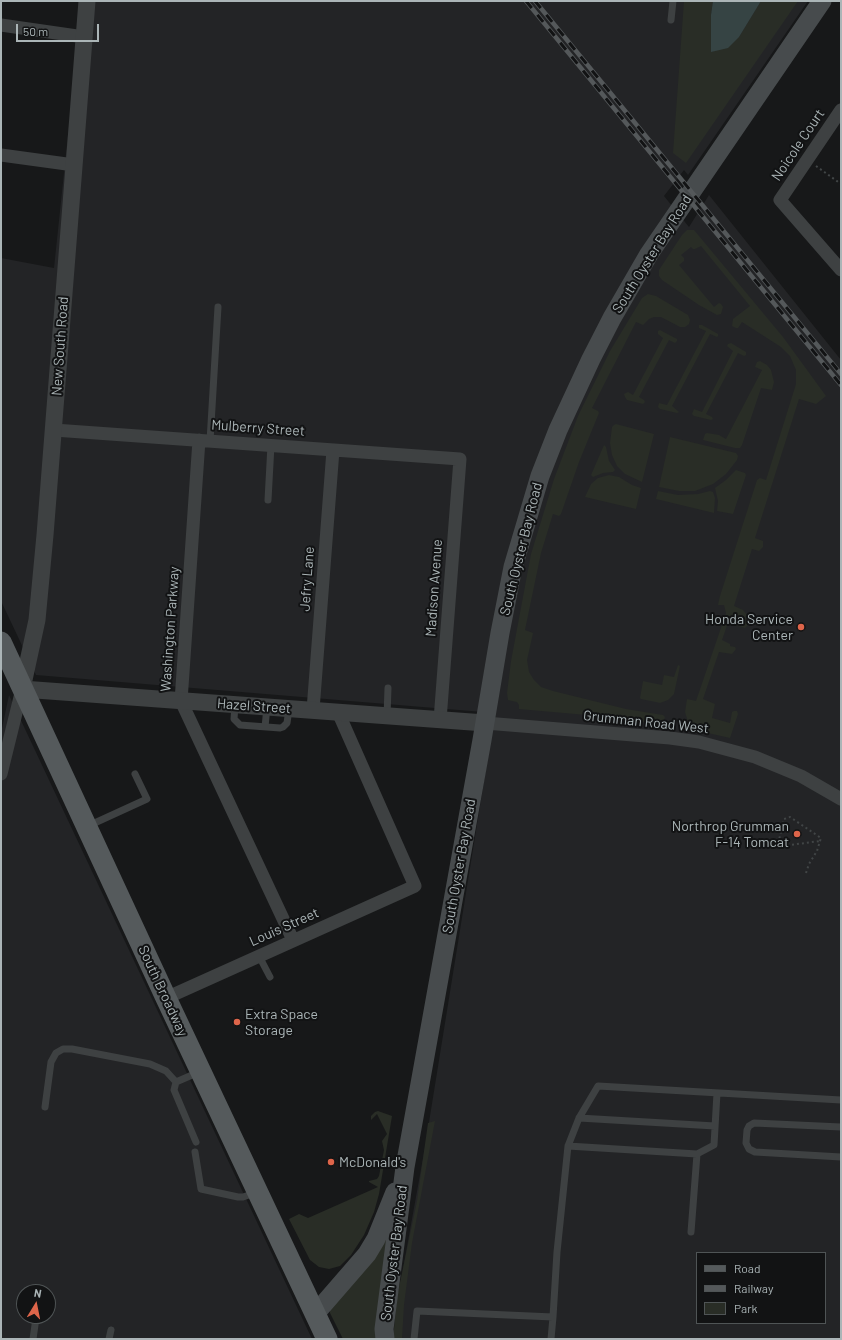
<!DOCTYPE html>
<html>
<head>
<meta charset="utf-8">
<style>
	body { margin:0 }
	#map { position:relative; width:842px; height:1340px; overflow:hidden; background:#171819; font-family:Barlow,sans-serif }
	canvas { display:block }
	.frame { position:absolute; inset:0; border:2px solid #abb5b7; pointer-events:none }
	.legend { position:absolute; left:696px; top:1252px; width:130px; height:72px; box-sizing:border-box; background:#121314; border:1px solid #4f5455; margin:0; padding:5px 7px; list-style:none; font-size:12px; color:#abb5b7 }
	.legend li { display:flex; align-items:center; gap:8px; height:20px }
	.legend b { width:20px; border:1px solid #4f5455 }
	.north { position:absolute; left:16px; top:1284px; width:40px; height:40px; box-sizing:border-box; background:#121314; border:1px solid #4f5455; border-radius:50%; rotate:10deg; font-size:11px; font-weight:700; line-height:16px; text-align:center; color:#abb5b7 }
	.north::after { content:''; display:block; margin:auto; width:14px; height:18px; background:#de654a; clip-path:polygon(50% 0,100% 100%,50% 72%,0 100%) }
	.scale { position:absolute; left:16px; top:24px; width:83px; height:18px; box-sizing:border-box; border:2px solid #abb5b7; border-top:0; padding-left:5px; font-size:12px; line-height:14px; white-space:nowrap; color:#abb5b7; -webkit-text-stroke:3px #121314; paint-order:stroke }
</style>
</head>
<body>
<div id="map">
<canvas width="842" height="1340"></canvas>
<div class="frame"></div>
<ul class="legend">
<li><b style="height:5px;background:#555a5c"></b>Road</li>
<li><b style="height:5px;background:#54585a"></b>Railway</li>
<li><b style="height:11px;background:#292d26"></b>Park</li>
</ul>
<div class="north">N</div>
<div class="scale">50 m</div>
</div>
<script>
const g = document.querySelector('canvas').getContext('2d');
g.lineJoin = 'round';
function fillPath(path, color) {
  g.fillStyle = color;
  g.fill(path, 'evenodd');
}
function toPath(rows) {
  const path = new Path2D();
  for (const r of rows) {
    path.moveTo(r[0], r[1]);
    for (let i = 2; i < r.length; i += 2) path.lineTo(r[i], r[i + 1]);
  }
  return path;
}
function trace(path, color, width, dash) {
  g.strokeStyle = color;
  g.lineWidth = width;
  g.lineCap = dash ? 'butt' : 'round';
  g.setLineDash(dash || []);
  g.stroke(path);
}
function write(font, color, halo, rows, align = 'center') {
  g.font = font + ' Barlow,sans-serif';
  g.lineWidth = 4;
  g.setLineDash([]);
  g.textBaseline = 'middle';
  g.strokeStyle = halo;
  g.fillStyle = color;
  for (const [text, x, y, turn = 0] of rows) {
    g.save();
    g.translate(x, y);
    g.rotate((+turn || 0) * Math.PI / 180);
    g.textAlign = isNaN(turn) ? turn : align;
    if (halo) g.strokeText(text, 0, 0);
    g.fillText(text, 0, 0);
    g.restore();
  }
}
const built = toPath([
	[82,1,808,1,688,175,684,170,664,196,689,227,709,195,841,360,841,1339,399,1339,397,1302,425,1147,495,713,36,675,1,601,1,258,54,268],
	[697,1253,825,1253,825,1323,697,1323],
	[9,695,312,1339,1,1339,1,733],
	[24,1292,48,1292,48,1316,24,1316]
]);
const green = toPath([
	[684,1,713,1,711,15,712,52,739,37,761,1,798,1,686,163,673,153],
	[687,230,694,230,783,337,826,396,816,404,799,399,755,538,763,541,763,547,759,551,752,549,734,606,743,610,747,615,749,621,747,626,745,628,728,623,722,640,730,644,730,646,735,647,736,649,732,654,719,652,703,699,715,704,712,718,730,723,732,712,734,711,737,711,738,714,730,738,699,731,693,728,696,727,694,725,689,724,688,722,685,712,687,699,696,701,726,613,724,605,718,605,720,596,757,480,760,478,766,480,796,384,796,370,790,356,781,347,742,322,738,328,736,328,732,326,733,319,750,306,701,246,695,249,693,249,691,247,681,255,684,258,684,261,679,265,714,307,719,303,721,304,723,307,721,314,717,315,699,305,662,280,659,276,659,270,682,235],
	[648,294,656,296,688,315,690,320,689,324,685,327,680,327,661,317,654,317,649,319,643,325,636,322,592,408,598,411,599,413,579,462,561,514,559,516,553,514,541,553,525,630,533,633,527,660,529,672,534,680,541,687,553,691,626,709,663,715,665,717,664,720,662,721,657,720,656,723,649,723,620,718,519,709,519,705,517,702,508,700,507,693,511,661,531,554,554,479,578,416,610,351,642,298],
	[699,325,702,325,718,334,718,336,717,337,710,334,672,406,679,412,677,413,660,409,658,407,659,403,667,405,706,331,699,328],
	[660,330,677,339,677,341,675,343,669,340,639,397,644,400,645,402,643,404,627,400,625,397,624,394,628,392,633,395,663,338,658,334,658,331],
	[731,343,746,352,746,355,744,356,738,353,706,414,712,417,713,419,711,420,694,416,692,414,694,409,702,412,733,351,727,346,728,344],
	[760,361,767,365,771,370,774,382,772,390,761,388,742,445,740,448,735,448,703,440,705,434,707,433,719,435,726,439,762,370,755,367,757,362],
	[616,424,654,434,642,482,625,474,617,466,612,455,610,443,612,427,614,425],
	[670,437,736,453,738,456,737,460,726,474,713,484,695,491,679,491,659,487],
	[604,445,606,447,609,461,615,470,613,472,603,473,593,477,591,475],
	[736,470,745,473,746,475,733,514,717,511,718,501,715,488,726,480],
	[609,475,619,477,632,485,641,488,636,509,585,497,591,484,598,478],
	[658,491,678,495,698,494,710,491,713,492,715,498,714,513,656,499],
	[678,665,680,666,674,694,668,700,660,703,641,699,640,698,643,681,662,685,664,675,674,677],
	[378,1111,392,1116,379,1194,374,1212,364,1235,351,1255,340,1266,329,1269,319,1267,310,1260,289,1219,299,1214,308,1218,378,1187,369,1182,369,1181,377,1179,379,1176,384,1150,382,1141,387,1134,377,1114,371,1120,371,1116,375,1112],
	[435,1121,412,1243,404,1305,402,1339,393,1339,397,1297,417,1201,428,1123],
	[388,1228,379,1339,343,1339,330,1313,330,1309]
]);
const water = toPath([
	[713,1,761,1,739,37,728,48,711,52,711,15]
]);
const path = toPath([
	[816,166,841,184],
	[806,873,809,864,817,851,820,841,821,838,790,817,784,819,779,840,783,846,820,841]
]);
const service = toPath([
	[671,20,673,1],
	[210,441,218,307],
	[268,500,271,445],
	[235,705,234,719,240,725,280,728,283,727,287,723,289,709],
	[387,716,388,688],
	[265,727,267,707],
	[88,826,147,799,135,774],
	[259,956,270,977],
	[45,1107,51,1062,56,1053,63,1049,72,1049,150,1064,166,1071,176,1082],
	[579,1118,715,1126],
	[841,1127,754,1123,749,1126,747,1130,746,1143,749,1149,755,1152,841,1157],
	[196,1142,174,1090,176,1082,199,1072],
	[568,1146,697,1154],
	[195,1152,201,1189,238,1197,243,1197,255,1193],
	[691,1232,697,1154,714,1145,717,1093],
	[553,1317,557,1252,568,1146,579,1118,598,1086,841,1100],
	[33,1339,36,1318],
	[109,1339,111,1330],
	[414,1339,417,1311,553,1317,551,1339]
]);
const minor = toPath([
	[1,25,84,37],
	[841,110,780,200,841,270],
	[1,155,74,165],
	[54,430,460,459,440,720],
	[199,440,181,701,293,940],
	[313,710,333,450],
	[485,723,670,738,699,742,755,757,801,776,841,799],
	[1,774,22,689],
	[166,998,415,886,338,712]
]);
const tertiary = toPath([
	[87,1,45,535,37,620,22,689,485,723]
]);
const secondary = toPath([
	[315,1314,367,1254,376,1239,395,1192],
	[385,1339,384,1329,405,1167,482,740,500,633,513,567,540,476,558,430,591,359,612,318,649,254,822,1]
]);
const primary = toPath([
	[1,642,166,998,327,1339]
]);
const rail = toPath([
	[526,1,841,385],
	[535,1,841,374]
]);
const markers = [
	[801,627,4,"#de654a"],
	[797,834,4,"#de654a"],
	[237,1022,4,"#de654a"],
	[331,1162,4,"#de654a"]
];
const streetNames = [
	["Noicole Court",798,145,-56],
	["South Oyster Bay Road",652,254,-58],
	["New South Road",60,346,-86],
	["Mulberry Street",258,428,4],
	["South Oyster Bay Road",521,549,-76],
	["Jefry Lane",307,579,-86],
	["Madison Avenue",434,588,-86],
	["Washington Parkway",170,629,-86],
	["Hazel Street",254,706,4],
	["Grumman Road West",646,722,6],
	["South Oyster Bay Road",459,866,-80],
	["Louis Street",284,927,-24],
	["South Broadway",163,991,65],
	["South Oyster Bay Road",394,1253,-83]
];
const poiNames = [
	["Honda Service",793,619],
	["Center",793,635],
	["Northrop Grumman",789,826],
	["F-14 Tomcat",789,842],
	["Extra Space",245,1014,"left"],
	["Storage",245,1030,"left"],
	["McDonald's",339,1162,"left"]
];
fillPath(built, '#232426');
fillPath(green, '#292d26');
fillPath(water, '#364444');
trace(path, '#414546', 2, [2, 3]);
trace(service, '#3e4142', 7);
trace(minor, '#3e4142', 13);
trace(tertiary, '#3e4142', 17);
trace(secondary, '#474b4d', 19);
trace(primary, '#555a5c', 21);
trace(rail, '#54585a', 4.5);
trace(rail, '#121314', 3, [9]);
for (const [x, y, r, color] of markers) {
  const dot = new Path2D();
  dot.arc(x, y, r, 0, 2 * Math.PI);
  g.fillStyle = color;
  g.fill(dot);
  trace(dot, '#121314', 1.5);
}
write('14px', '#abb5b7', '#121314', streetNames);
write('14px', '#abb5b7', '#121314', poiNames, 'right');
</script>
</body>
</html>
